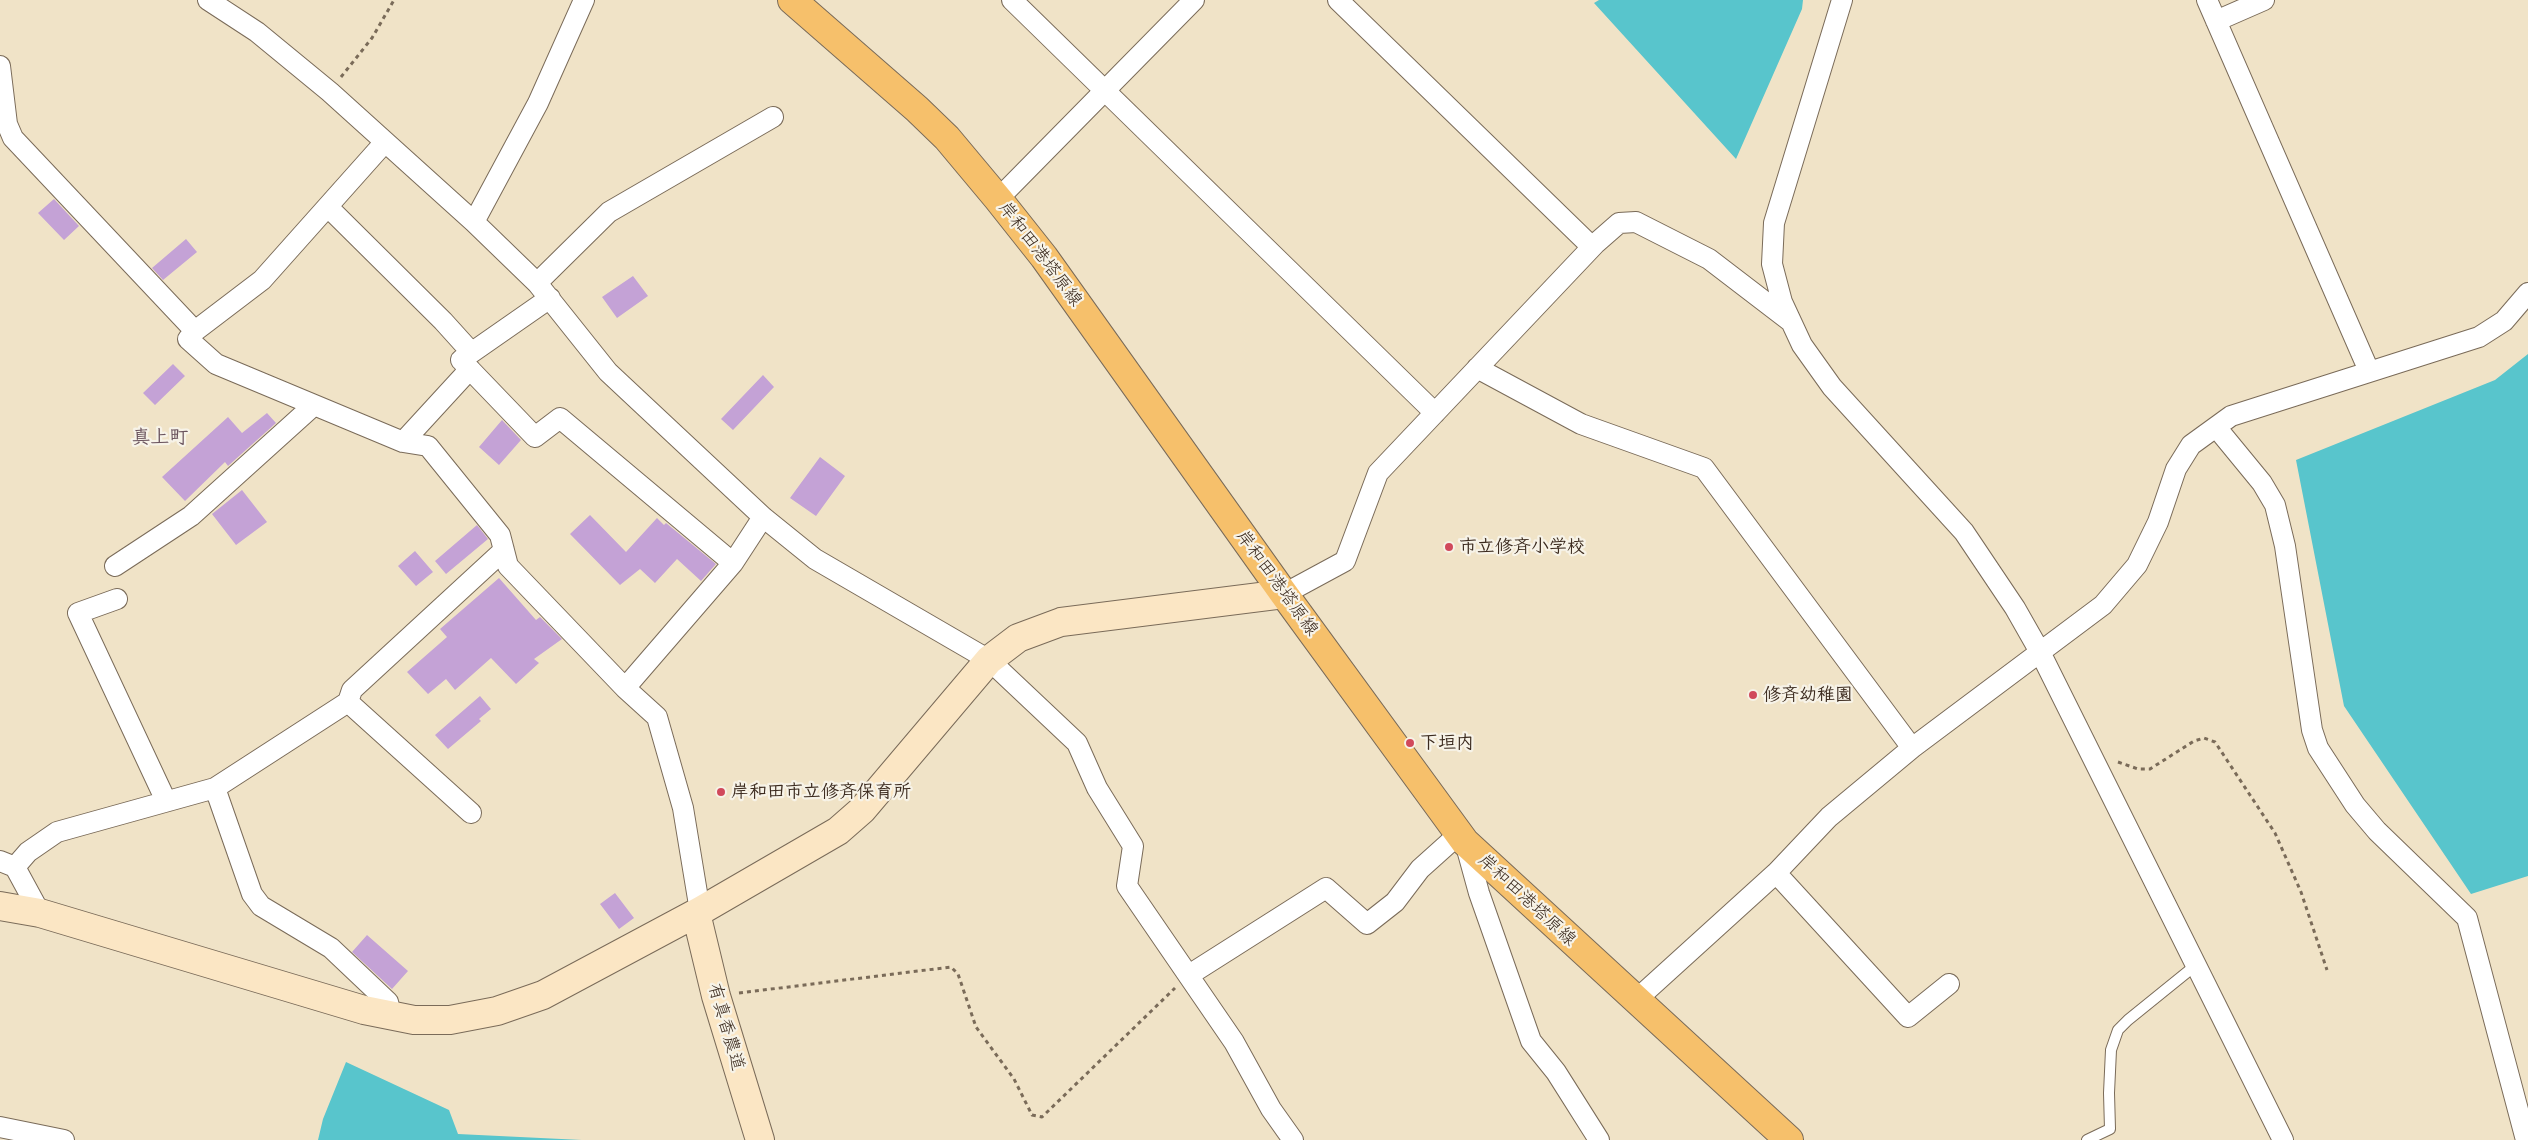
<!DOCTYPE html>
<html>
<head>
<meta charset="utf-8">
<style>
	body { margin:0 }
	canvas { display:block; background:#f0e3c7 }
</style>
</head>
<body>
<canvas width="2528" height="1140"></canvas>
<script>
const g = document.querySelector('canvas').getContext('2d');
g.lineJoin = 'round';
function fillPath(path, color) {
  g.fillStyle = color;
  g.fill(path, 'evenodd');
}
function toPath(rows) {
  const path = new Path2D();
  for (const r of rows) {
    path.moveTo(r[0], r[1]);
    for (let i = 2; i < r.length; i += 2) path.lineTo(r[i], r[i + 1]);
  }
  return path;
}
function trace(path, color, width, dash) {
  g.strokeStyle = color;
  g.lineWidth = width;
  g.lineCap = dash ? 'butt' : 'round';
  g.setLineDash(dash || []);
  g.stroke(path);
}
function write(font, color, halo, rows, align = 'center') {
  g.font = font + ' "Playpen Sans","Klee One",sans-serif';
  g.lineWidth = 4.5;
  g.setLineDash([]);
  g.textBaseline = 'middle';
  g.strokeStyle = halo;
  g.fillStyle = color;
  for (const [text, x, y, turn = 0] of rows) {
    g.save();
    g.translate(x, y);
    g.rotate((+turn || 0) * Math.PI / 180);
    g.textAlign = isNaN(turn) ? turn : align;
    if (halo) g.strokeText(text, 0, 0);
    g.fillText(text, 0, 0);
    g.restore();
  }
}
const water = toPath([
	[1599,0,1803,0,1802,9,1736,159,1594,3],
	[2528,354,2528,876,2471,894,2344,706,2296,460,2495,380],
	[346,1062,449,1110,458,1134,582,1140,318,1140,323,1119]
]);
const building = toPath([
	[54,199,79,226,64,240,38,213],
	[186,239,197,252,163,280,152,268],
	[633,276,648,296,617,318,602,297],
	[173,364,185,376,155,405,143,393],
	[763,375,774,387,733,430,721,419],
	[267,413,276,423,228,466,225,462,185,501,162,477,228,417,242,433],
	[502,420,521,440,499,465,479,447],
	[820,457,845,476,816,516,790,498],
	[242,490,267,522,236,545,212,514],
	[590,515,626,552,657,518,664,525,666,523,716,564,701,581,677,559,655,583,640,569,620,585,570,534],
	[477,525,488,539,446,574,435,561],
	[415,551,433,572,416,586,398,566],
	[499,578,536,620,540,617,562,639,534,659,539,663,516,684,491,658,455,690,446,679,428,694,407,672,447,637,440,629],
	[480,696,491,709,479,719,481,721,448,749,435,735],
	[615,893,634,918,619,929,600,904],
	[367,935,408,971,392,989,352,952]
]);
const path = toPath([
	[341,77,372,38,394,0],
	[2118,762,2138,769,2150,769,2194,741,2204,738,2215,742,2275,833,2301,892,2327,970],
	[739,993,951,967,958,974,976,1027,1014,1079,1032,1115,1042,1117,1175,988]
]);
const lane = toPath([
	[2087,1140,2110,1129,2109,1093,2111,1050,2118,1030,2128,1020,2196,965]
]);
const street = toPath([
	[208,0,257,32,330,92,474,222,537,283,608,372,763,517,815,559,989,660,1077,743,1097,788,1133,846,1127,886,1234,1042,1271,1109,1293,1140],
	[1012,0,1435,413],
	[1338,0,1592,247],
	[1842,0,1774,223,1772,264,1782,302,1802,345,1832,387,1964,532,2015,608,2040,652,2283,1140],
	[2207,0,2369,371],
	[2216,21,2264,0],
	[0,66,7,124,13,138,195,331],
	[385,142,262,280,195,331,188,339,216,364,403,442,428,446,500,535,508,566,625,688,657,717,683,808,700,911],
	[998,199,1194,0],
	[328,207,443,321,471,352],
	[474,222,538,103,584,0],
	[537,283,609,212,773,117],
	[550,298,461,360,535,437,560,418,733,563],
	[1477,368,1581,424,1704,468,1912,748],
	[2216,427,2262,483,2275,505,2285,546,2312,730,2318,748,2355,805,2377,831,2467,918,2526,1140],
	[403,442,470,369],
	[115,566,191,516,314,405],
	[1284,594,1345,561,1378,473,1595,244,1619,223,1636,222,1709,259,1790,321],
	[117,599,78,613,166,801],
	[625,688,733,563,763,517],
	[348,702,352,690,504,550],
	[215,788,252,894,261,906,331,948,388,1002,391,1015],
	[1465,842,1479,893,1531,1041,1556,1072,1599,1140],
	[0,861,15,867,40,913],
	[15,867,28,852,57,832,215,788,348,702,471,813],
	[1776,873,1908,1017,1949,984],
	[1189,975,1326,888,1367,924,1395,902,1420,869,1459,834],
	[1636,1000,1776,873,1829,817,1912,748,2103,605,2137,565,2158,522,2176,469,2191,445,2231,416,2479,337,2504,321,2528,293],
	[0,1127,64,1140]
]);
const secondary = toPath([
	[0,906,40,913,364,1010,414,1020,450,1020,497,1011,543,995,700,911,838,831,862,810,989,660,1018,638,1061,622,1284,594],
	[696,913,716,996,760,1140]
]);
const primary = toPath([
	[792,0,917,109,947,138,998,199,1044,257,1284,594,1465,842,1789,1140]
]);
const markers = [
	[1449,547,5,"#d1495b"],
	[1753,695,5,"#d1495b"],
	[1410,743,5,"#d1495b"],
	[721,792,5,"#d1495b"]
];
const streetNames = [
	["岸和田港塔原線",1040,254,53],
	["岸和田港塔原線",1277,583,54],
	["岸和田港塔原線",1527,900,43],
	["有真香農道",726,1027,74]
];
const poiNames = [
	["市立修斉小学校",1459,547],
	["修斉幼稚園",1763,695],
	["下垣内",1420,743],
	["岸和田市立修斉保育所",731,792]
];
const neighbourhoodNames = [
	["真上町",160,438]
];
fillPath(water, '#58c5cc');
fillPath(building, '#c4a2d6');
trace(lane, '#7a6b59', 12);
trace(street, '#7a6b59', 22);
trace(secondary, '#7a6b59', 30);
trace(primary, '#7a6b59', 30);
trace(path, '#7a6b59', 3, [4, 4]);
trace(lane, '#fff', 10);
trace(street, '#fff', 20);
trace(secondary, '#fbe6c4', 28);
trace(primary, '#f6c06b', 28);
for (const [x, y, r, color] of markers) {
  const dot = new Path2D();
  dot.arc(x, y, r, 0, 2 * Math.PI);
  g.fillStyle = color;
  g.fill(dot);
  trace(dot, '#f7f3e8', 2);
}
write('18px', '#3b2a1e', '#f7f3e8', streetNames);
write('bold 18px', '#3b2a1e', '#f7f3e8', poiNames, 'left');
write('bold 19px', '#6b545e', '#f7f3e8', neighbourhoodNames);
</script>
</body>
</html>
